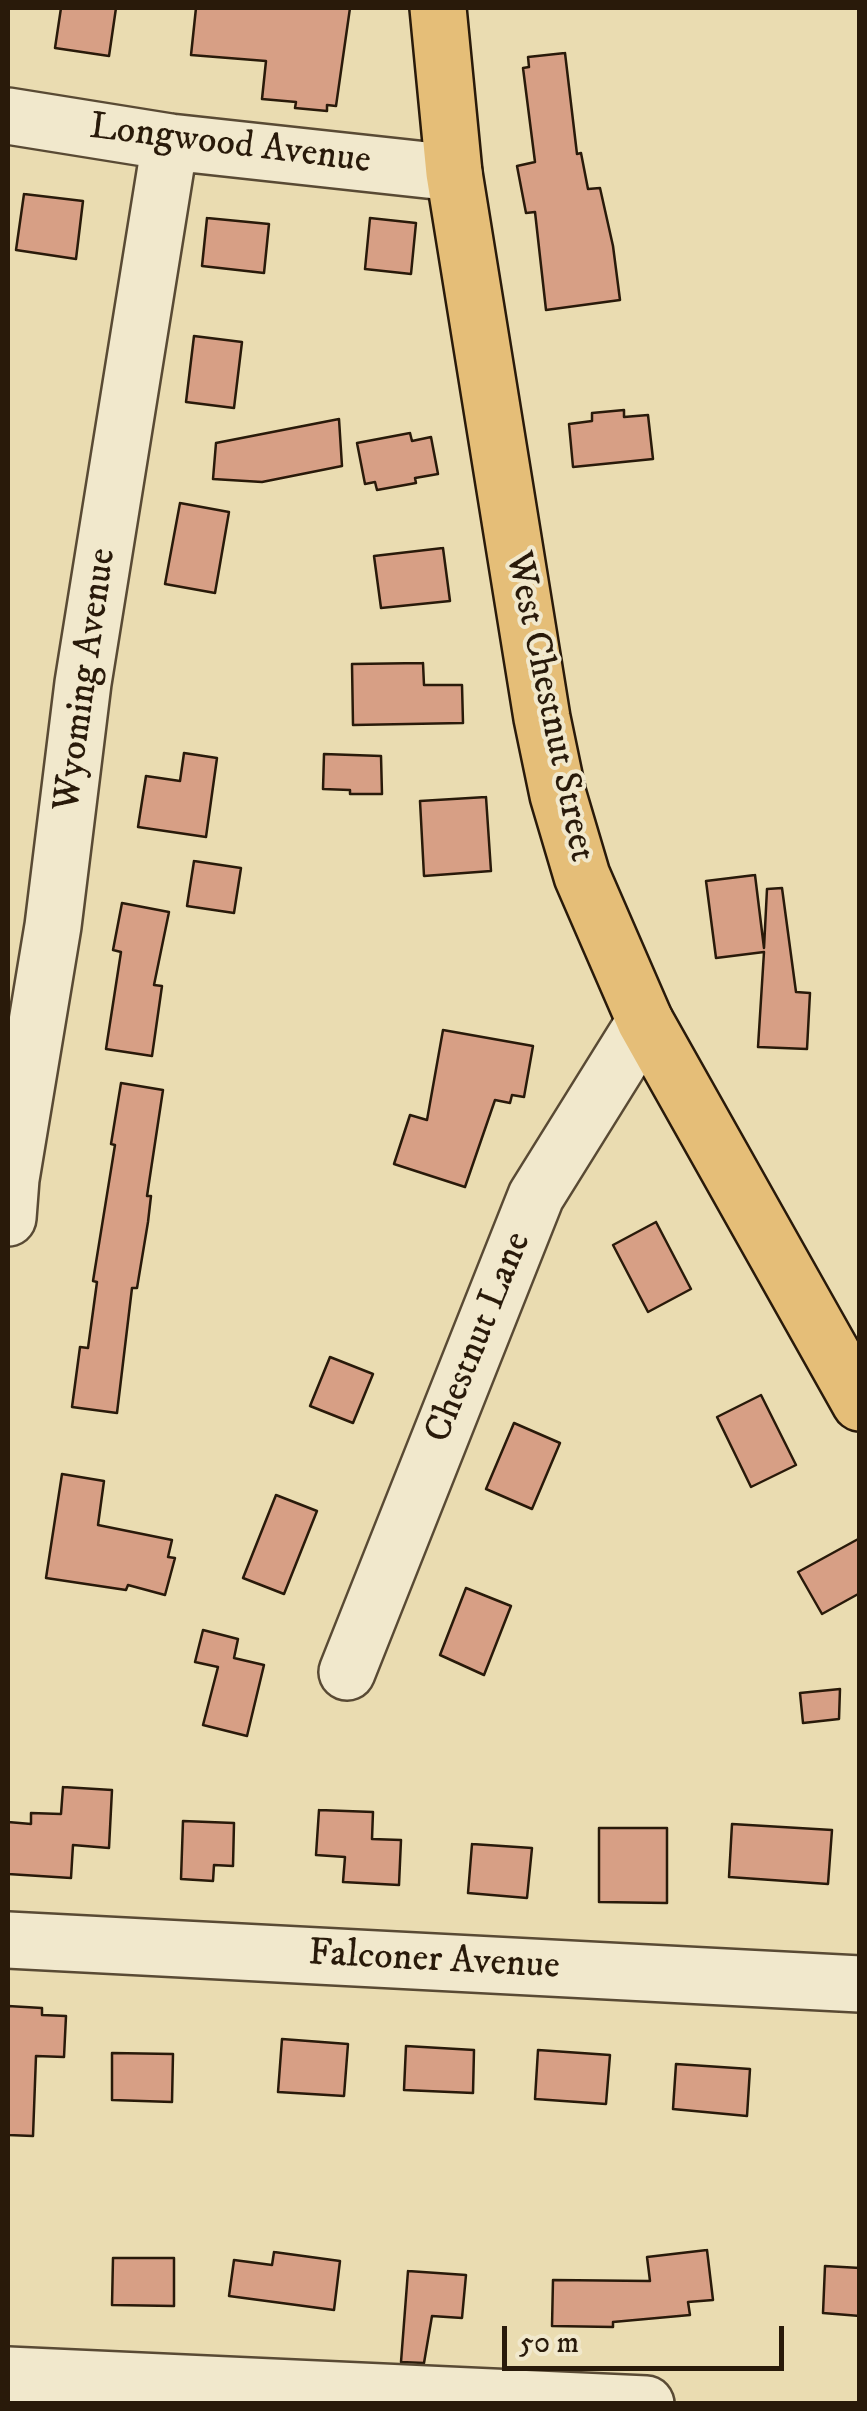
<!DOCTYPE html>
<html>
<head>
<meta charset="utf-8">
<style>
	body { margin:0 }
	#map { position:relative; width:867px; height:2411px; overflow:hidden; background:#eadcb1; font-family:"IM FELL DW Pica",serif }
	canvas { display:block }
	.frame { position:absolute; inset:0; border:10px solid #291a0a; pointer-events:none }
	.scale { position:absolute; left:502px; top:2326px; width:282px; height:45px; box-sizing:border-box; border:5px solid #291a0a; border-top:0; padding-left:12px; font-size:30px; line-height:35px; white-space:nowrap; color:#291a0a; -webkit-text-stroke:8px #f1e8cc; paint-order:stroke }
</style>
</head>
<body>
<div id="map">
<canvas width="867" height="2411"></canvas>
<div class="frame"></div>
<div class="scale">50 m</div>
</div>
<script>
const g = document.querySelector('canvas').getContext('2d');
g.lineJoin = 'round';
function fillPath(path, color) {
  g.fillStyle = color;
  g.fill(path, 'evenodd');
}
function toPath(rows) {
  const path = new Path2D();
  for (const r of rows) {
    path.moveTo(r[0], r[1]);
    for (let i = 2; i < r.length; i += 2) path.lineTo(r[i], r[i + 1]);
  }
  return path;
}
function trace(path, color, width, dash) {
  g.strokeStyle = color;
  g.lineWidth = width;
  g.lineCap = dash ? 'butt' : 'round';
  g.setLineDash(dash || []);
  g.stroke(path);
}
function write(font, color, halo, rows, align = 'center') {
  g.font = font + ' "IM FELL DW Pica",serif';
  g.lineWidth = 8;
  g.setLineDash([]);
  g.textBaseline = 'middle';
  g.strokeStyle = halo;
  g.fillStyle = color;
  for (const [text, x, y, turn = 0] of rows) {
    g.save();
    g.translate(x, y);
    g.rotate((+turn || 0) * Math.PI / 180);
    g.textAlign = isNaN(turn) ? turn : align;
    if (halo) g.strokeText(text, 0, 0);
    g.fillText(text, 0, 0);
    g.restore();
  }
}
const building = toPath([
	[61,8,116,8,109,56,55,48,61,8],
	[196,8,350,8,336,106,327,105,327,111,295,108,296,102,262,99,266,61,191,55,196,8],
	[565,53,577,154,581,153,588,189,600,188,613,246,620,300,546,310,535,212,526,213,517,166,535,162,523,68,529,67,528,57,565,53],
	[24,194,83,201,76,259,16,250,24,194],
	[207,218,269,224,264,273,202,266,207,218],
	[370,218,416,223,411,274,365,269,370,218],
	[194,336,242,342,234,408,186,402,194,336],
	[624,410,624,417,648,415,653,459,573,467,569,424,592,421,592,413,624,410],
	[339,419,342,466,262,482,213,479,216,443,339,419],
	[410,433,412,441,431,437,438,474,415,478,416,483,377,490,375,482,365,484,357,443,410,433],
	[180,503,229,512,215,593,165,584,180,503],
	[443,548,450,601,381,608,374,556,443,548],
	[423,663,424,685,462,685,463,723,353,725,352,664,423,663],
	[184,753,217,758,206,837,138,827,146,776,180,781,184,753],
	[324,754,381,756,382,794,350,794,350,790,323,789,324,754],
	[486,797,491,871,424,876,420,801,486,797],
	[194,861,241,868,234,913,187,906,194,861],
	[755,875,764,948,767,889,782,888,796,992,810,993,807,1049,758,1047,764,952,716,958,706,881,755,875],
	[122,903,169,912,154,985,162,986,152,1056,106,1049,121,952,113,950,122,903],
	[443,1030,533,1046,524,1097,512,1095,510,1103,495,1100,465,1187,394,1164,410,1115,427,1120,443,1030],
	[121,1083,163,1090,147,1196,151,1196,148,1222,137,1288,132,1288,117,1413,72,1407,80,1347,88,1348,97,1282,93,1281,115,1145,111,1144,121,1083],
	[656,1222,691,1289,648,1312,613,1245,656,1222],
	[330,1357,373,1374,353,1423,310,1406,330,1357],
	[761,1395,796,1465,751,1487,717,1417,761,1395],
	[514,1423,560,1443,532,1509,486,1489,514,1423],
	[62,1474,104,1481,98,1525,172,1540,168,1557,175,1558,165,1595,128,1585,126,1590,46,1578,62,1474],
	[276,1495,317,1511,284,1594,243,1578,276,1495],
	[860,1538,860,1593,822,1614,798,1572,860,1538],
	[466,1588,511,1606,484,1675,440,1655,466,1588],
	[203,1630,238,1639,234,1658,264,1665,247,1736,203,1725,218,1667,195,1662,203,1630],
	[840,1689,839,1719,803,1723,800,1693,840,1689],
	[63,1787,112,1790,109,1848,73,1845,71,1878,8,1874,8,1822,31,1824,31,1813,61,1814,63,1787],
	[319,1810,373,1812,372,1839,401,1840,399,1885,343,1882,345,1857,316,1855,319,1810],
	[183,1821,234,1823,233,1866,214,1865,213,1881,181,1879,183,1821],
	[732,1824,832,1830,828,1884,729,1877,732,1824],
	[599,1828,667,1828,667,1903,599,1902,599,1828],
	[472,1844,532,1848,527,1898,468,1893,472,1844],
	[8,2006,42,2008,42,2015,66,2016,64,2057,36,2056,33,2136,8,2135,8,2006],
	[282,2039,348,2044,344,2096,278,2092,282,2039],
	[406,2046,474,2050,473,2093,404,2090,406,2046],
	[538,2050,610,2055,606,2104,535,2099,538,2050],
	[112,2053,173,2054,172,2102,112,2100,112,2053],
	[676,2064,750,2069,747,2116,673,2109,676,2064],
	[707,2250,713,2300,688,2302,690,2315,613,2322,613,2327,552,2326,553,2280,650,2281,647,2257,707,2250],
	[274,2252,340,2261,334,2310,229,2296,234,2260,272,2265,274,2252],
	[113,2258,174,2258,174,2306,112,2305,113,2258],
	[825,2266,860,2268,860,2316,823,2313,825,2266],
	[408,2271,466,2275,462,2318,432,2316,424,2363,401,2362,408,2271]
]);
const minor = toPath([
	[8,116,170,142,454,173],
	[8,1218,11,1179,53,926,83,683,170,142],
	[347,1672,536,1196,645,1021],
	[8,1940,860,1984],
	[8,2375,646,2404]
]);
const major = toPath([
	[438,8,454,173,542,718,558,795,582,876,645,1021,860,1403]
]);
const streetNames = [
	["Longwood Avenue",230,146,7],
	["Wyoming Avenue",87,680,-82],
	["West Chestnut Street",548,707,78],
	["Chestnut Lane",480,1338,-68],
	["Falconer Avenue",434,1962,3]
];
fillPath(building, '#d79f85');
trace(building, '#291a0a', 2.5);
trace(minor, '#594a34', 60);
trace(major, '#291a0a', 60);
trace(minor, '#f1e8cc', 55);
trace(major, '#e5be78', 55);
write('38px', '#291a0a', '#f1e8cc', streetNames);
</script>
</body>
</html>
